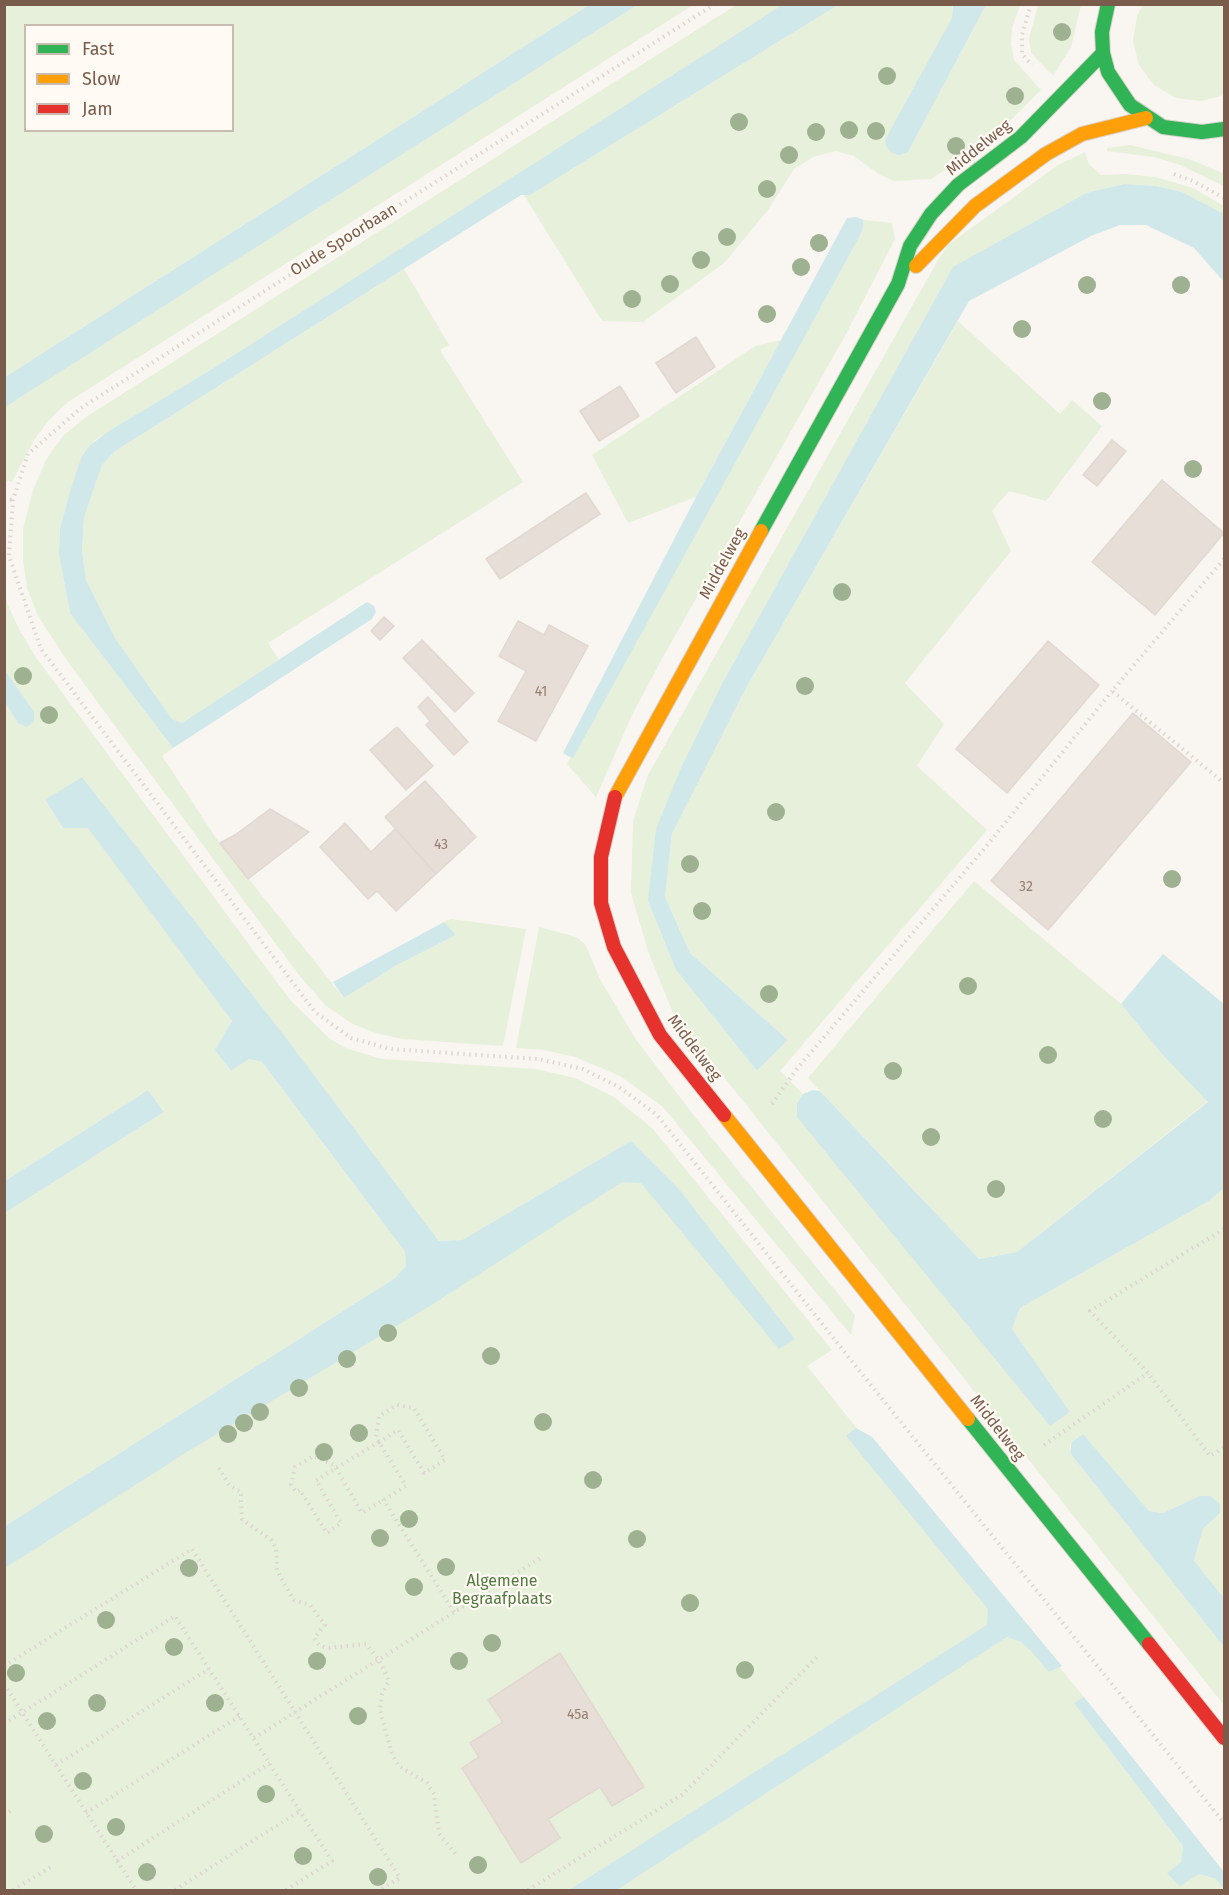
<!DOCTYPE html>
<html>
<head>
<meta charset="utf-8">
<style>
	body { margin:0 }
	#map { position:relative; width:1229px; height:1895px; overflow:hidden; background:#f9f5f0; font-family:"Fira Sans",sans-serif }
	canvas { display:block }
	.frame { position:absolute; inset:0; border:6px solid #7a5c4d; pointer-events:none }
	.legend { position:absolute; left:24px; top:24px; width:210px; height:108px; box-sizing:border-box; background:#fffaf3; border:2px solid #cabbb1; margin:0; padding:8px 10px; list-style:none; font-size:18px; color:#7a5c4d }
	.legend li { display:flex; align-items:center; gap:12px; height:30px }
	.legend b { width:30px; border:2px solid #cabbb1 }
</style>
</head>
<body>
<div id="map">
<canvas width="1229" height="1895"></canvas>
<div class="frame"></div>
<ul class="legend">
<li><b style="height:8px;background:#30b455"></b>Fast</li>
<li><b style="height:8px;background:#ff9f0a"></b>Slow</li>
<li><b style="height:8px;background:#e5322d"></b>Jam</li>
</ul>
</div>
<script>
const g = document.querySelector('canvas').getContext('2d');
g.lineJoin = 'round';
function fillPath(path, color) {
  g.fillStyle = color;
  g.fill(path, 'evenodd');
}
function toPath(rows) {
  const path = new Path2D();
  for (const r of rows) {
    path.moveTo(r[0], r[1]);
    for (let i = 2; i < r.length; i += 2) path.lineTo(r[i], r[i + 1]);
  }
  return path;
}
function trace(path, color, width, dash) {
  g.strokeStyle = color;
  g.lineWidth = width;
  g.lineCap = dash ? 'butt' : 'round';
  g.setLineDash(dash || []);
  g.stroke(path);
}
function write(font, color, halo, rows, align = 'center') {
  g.font = font + ' "Fira Sans",sans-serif';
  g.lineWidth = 4.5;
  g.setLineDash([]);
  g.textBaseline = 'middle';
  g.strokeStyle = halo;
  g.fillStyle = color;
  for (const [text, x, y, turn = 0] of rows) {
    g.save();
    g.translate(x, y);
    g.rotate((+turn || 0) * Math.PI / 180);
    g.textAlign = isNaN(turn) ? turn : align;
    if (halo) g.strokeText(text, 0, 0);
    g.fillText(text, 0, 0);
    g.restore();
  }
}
const green = toPath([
	[5,5,589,5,5,377],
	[26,26,232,26,232,130,26,130],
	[637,5,693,5,68,402,49,420,34,440,12,482,5,480,4,407],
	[736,5,784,5,212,369,95,440,81,458,70,491,60,529,59,554,70,613,173,748,162,756,216,838,344,998,397,965,456,935,444,922,451,919,526,929,503,1046,402,1039,376,1033,353,1024,326,1006,298,974,68,662,38,616,27,588,23,560,23,529,33,490,46,460,63,436,86,417],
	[838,5,953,5,952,18,899,155,908,152,986,5,1020,5,1012,28,1011,44,1014,60,1041,90,1006,125,1010,129,931,179,894,181,880,175,854,156,836,151,813,157,794,169,768,210,724,263,643,322,602,321,524,195,530,195],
	[1038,5,1081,5,1071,47,1053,76,1031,53,1029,39],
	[1143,5,1224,5,1224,95,1201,101,1176,98,1154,85,1139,65,1133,41,1137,16],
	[1130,145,1189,159,1220,172,1224,174,1224,186,1180,165,1154,157,1107,151,1107,148],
	[1085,152,1089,164,1101,175,1126,174,1155,177,1193,188,1224,206,1224,216,1182,192,1156,186,1124,184,1086,193,953,268,724,680,648,901,676,970,757,1071,788,1040,690,953,665,897,672,834,746,688,958,321,1060,414,1072,400,1102,426,1046,501,1009,491,992,511,1011,551,905,683,944,724,917,766,987,830,780,1071,803,1094,797,1103,1070,1412,1012,1329,1020,1308,1209,1201,1224,1188,1224,1598,1194,1562,1203,1529,1220,1513,1181,1505,1163,1513,1149,1511,1083,1434,1070,1446,1070,1453,1224,1647,1224,1705,673,1013,648,951,631,893,633,821,648,775,938,260,948,245,1058,165],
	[864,220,892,223,895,239,846,334,664,655,632,715,596,797,567,764,862,232],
	[404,269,449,345,440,350,523,482,268,643,279,660,182,723,172,719,115,638,86,580,82,550,84,517,102,465,114,452],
	[781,340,696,497,628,523,592,455,755,346],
	[4,588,7,603,19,629,35,656,291,1001,330,1039,348,1049,382,1059,535,1069,575,1078,614,1097,653,1129,832,1350,807,1366,1009,1619,585,1890,5,1890,5,1552,639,1157,788,1343,794,1339,679,1189,631,1141,462,1240,439,1241,280,1030,82,777,45,801,63,828,88,827,232,1021,216,1049,230,1071,249,1059,262,1062,405,1252,406,1266,395,1278,5,1526,5,1213,164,1112,148,1090,5,1181,5,702,18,723,5,668],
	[974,881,1121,1004,1161,1053,1208,1101,1017,1252,979,1259,808,1078],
	[539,927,576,937,585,944,600,979,635,1038,695,1117,855,1315,851,1335,663,1107,620,1076,575,1057,544,1050,516,1048],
	[1007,1636,1021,1642,1032,1651,1049,1672,1059,1667,1084,1697,1075,1704,1183,1846,1181,1862,1168,1873,1199,1874,1216,1879,1224,1890,617,1890]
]);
const water = toPath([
	[784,4,838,5,530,195,521,195,114,452,102,465,84,517,82,550,86,580,115,638,172,719,182,723,367,602,374,606,376,612,372,619,173,748,70,613,59,554,60,529,70,491,81,458,89,446,109,431,212,369],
	[589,5,637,5,5,407,5,377],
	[953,5,986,5,908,152,899,155,892,153,886,146,885,140,952,18],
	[1124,184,1156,186,1182,192,1222,213,1224,216,1224,282,1194,248,1146,225,1120,225,1091,236,969,301,746,688,672,834,665,897,690,953,788,1040,757,1071,676,970,648,901,656,829,681,768,724,680,953,267,1086,193],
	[856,217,864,220,862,232,573,758,568,756,563,753,696,497,847,218],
	[4,669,34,712,34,722,26,727,18,723,5,702],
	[82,777,280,1030,439,1241,462,1240,631,1141,679,1189,795,1339,779,1349,641,1183,622,1182,433,1304,187,1452,5,1568,5,1526,395,1278,406,1266,405,1252,262,1062,249,1059,231,1071,215,1050,232,1021,88,828,63,828,45,800],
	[444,922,456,935,397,965,344,998,333,982],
	[1163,954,1224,1004,1224,1188,1209,1201,1020,1308,1012,1329,1070,1412,1050,1426,797,1117,797,1103,803,1094,813,1090,820,1091,979,1259,1017,1252,1208,1102,1161,1053,1121,1004],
	[148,1090,164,1112,5,1213,5,1181],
	[856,1428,872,1437,1062,1666,1049,1672,1031,1651,1021,1642,1007,1637,617,1890,569,1890,987,1625,988,1609,846,1436],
	[1083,1434,1149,1511,1163,1513,1200,1496,1210,1496,1220,1504,1220,1513,1203,1529,1194,1561,1224,1598,1224,1647,1070,1453,1072,1442],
	[1084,1697,1224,1872,1224,1890,1216,1879,1199,1874,1180,1886,1167,1873,1181,1862,1183,1846,1074,1703]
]);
const building = toPath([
	[696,337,715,367,676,393,656,363,696,337],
	[620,386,639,416,599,441,580,411,620,386],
	[1112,440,1126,451,1097,486,1083,475,1112,440],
	[1162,480,1224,533,1155,615,1092,562,1162,480],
	[586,493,600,514,500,579,486,559,586,493],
	[384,617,394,626,380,640,371,631,384,617],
	[518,621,544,635,549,625,588,646,536,741,498,721,526,671,499,656,518,621],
	[422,640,474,693,455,712,403,658,422,640],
	[1048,641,1099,685,1007,793,956,749,1048,641],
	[428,697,468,742,454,755,426,725,430,721,418,707,428,697],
	[1133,713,1191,762,1048,930,991,881,1133,713],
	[397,727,433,766,406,790,370,750,397,727],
	[425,781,476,837,436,874,385,817,425,781],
	[270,809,309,832,248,879,220,843,235,835,270,809],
	[345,823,371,852,395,829,436,874,396,911,377,891,368,899,320,847,345,823],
	[560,1653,644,1787,612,1806,600,1787,548,1819,560,1838,521,1863,462,1768,479,1757,470,1743,503,1722,488,1700,560,1653]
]);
const path = toPath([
	[715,4,81,408,28,454,13,500,9,556,41,649,315,1012,351,1038,390,1049,538,1059,583,1069,619,1087,657,1115,850,1359,1224,1823],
	[1031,4,1022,35,1022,54,1032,65],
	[1174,174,1193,181,1224,198],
	[4,498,13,500],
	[1224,559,1112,691,1224,783],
	[772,1104,796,1070,984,849,1112,691],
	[1224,1229,1090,1311,1148,1373,1210,1456,1224,1448],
	[379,1442,336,1468,316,1480,341,1523,327,1533,300,1490,296,1492,291,1484,295,1467,314,1456,334,1465,336,1468,362,1513,406,1486,379,1442,376,1438,379,1416,397,1405,414,1408,445,1460,424,1473,398,1430,379,1442],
	[1044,1445,1148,1373],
	[219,1468,229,1485,241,1492,242,1519,271,1540,276,1548,277,1571,294,1600,310,1605,325,1625,314,1638,319,1645,328,1648,366,1644,379,1660,389,1681,382,1694,380,1710,392,1754,399,1766,427,1783,434,1794,439,1834,458,1857],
	[383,1499,454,1612],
	[4,1666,192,1549,400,1878,380,1890],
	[4,1684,136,1890],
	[4,1724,175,1616,332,1861,286,1890],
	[254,1738,542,1557],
	[56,1765,209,1669],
	[86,1813,240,1716],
	[4,1815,14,1809],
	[117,1861,270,1763],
	[13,1890,51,1867],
	[175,1890,300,1811],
	[528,1890,683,1794,817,1657]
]);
const fast = toPath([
	[1108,4,1102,32,1103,53,1108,72,1130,105,1163,127,1202,132,1224,129],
	[761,531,898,284,910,246,931,214,958,185,1021,137,1103,53],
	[968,1419,1149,1644]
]);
const slow = toPath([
	[916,266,975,206,1046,154,1082,134,1146,118],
	[615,797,761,531],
	[724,1115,968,1419]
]);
const jam = toPath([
	[615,797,601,857,601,903,614,947,660,1035,724,1115],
	[1149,1644,1224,1738]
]);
const trees = [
	[1062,32],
	[887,76],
	[1015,96],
	[739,122],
	[849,130],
	[876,131],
	[816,132],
	[956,146],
	[789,155],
	[767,189],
	[727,237],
	[819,243],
	[701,260],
	[801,267],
	[670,284],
	[1087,285],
	[1181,285],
	[632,299],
	[767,314],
	[1022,329],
	[1102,401],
	[1193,469],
	[842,592],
	[23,676],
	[805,686],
	[49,715],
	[776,812],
	[690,864],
	[1172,879],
	[702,911],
	[968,986],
	[769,994],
	[1048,1055],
	[893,1071],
	[1103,1119],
	[931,1137],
	[996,1189],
	[388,1333],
	[491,1356],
	[347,1359],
	[299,1388],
	[260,1412],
	[543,1422],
	[244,1423],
	[359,1433],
	[228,1434],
	[324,1452],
	[593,1480],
	[409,1519],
	[380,1538],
	[637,1539],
	[446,1567],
	[189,1568],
	[414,1587],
	[690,1603],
	[106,1620],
	[492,1643],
	[174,1647],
	[317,1661],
	[459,1661],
	[745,1670],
	[16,1673],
	[97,1703],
	[215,1703],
	[358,1716],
	[47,1721],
	[83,1781],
	[266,1794],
	[116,1827],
	[44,1834],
	[303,1856],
	[478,1865],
	[147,1872],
	[378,1877]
];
const numberNames = [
	["41",541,692],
	["43",441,845],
	["32",1026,887],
	["45a",578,1715]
];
const streetNames = [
	["Middelweg",979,148,-39],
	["Oude Spoorbaan",344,240,-32],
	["Middelweg",723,564,-61],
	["Middelweg",694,1048,53],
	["Middelweg",997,1428,52]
];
const parkNames = [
	["Algemene",502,1582],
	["Begraafplaats",502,1600]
];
fillPath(green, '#e7f0db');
fillPath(water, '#d0e8ea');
fillPath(building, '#e6ded7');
trace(building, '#e2d8d2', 1.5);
trace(fast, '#d9d2cb', 16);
trace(slow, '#d9d2cb', 16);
trace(jam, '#d9d2cb', 16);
trace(path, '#dcd5d0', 4, [1.5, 4.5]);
trace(fast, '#30b455', 14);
trace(slow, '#ff9f0a', 14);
trace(jam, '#e5322d', 14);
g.fillStyle = '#9eb190';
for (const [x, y] of trees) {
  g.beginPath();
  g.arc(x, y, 9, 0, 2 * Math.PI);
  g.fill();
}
write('14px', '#977e72', null, numberNames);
write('16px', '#7a5c4d', '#fffaf3', streetNames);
write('16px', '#537a41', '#fffaf3', parkNames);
</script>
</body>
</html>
